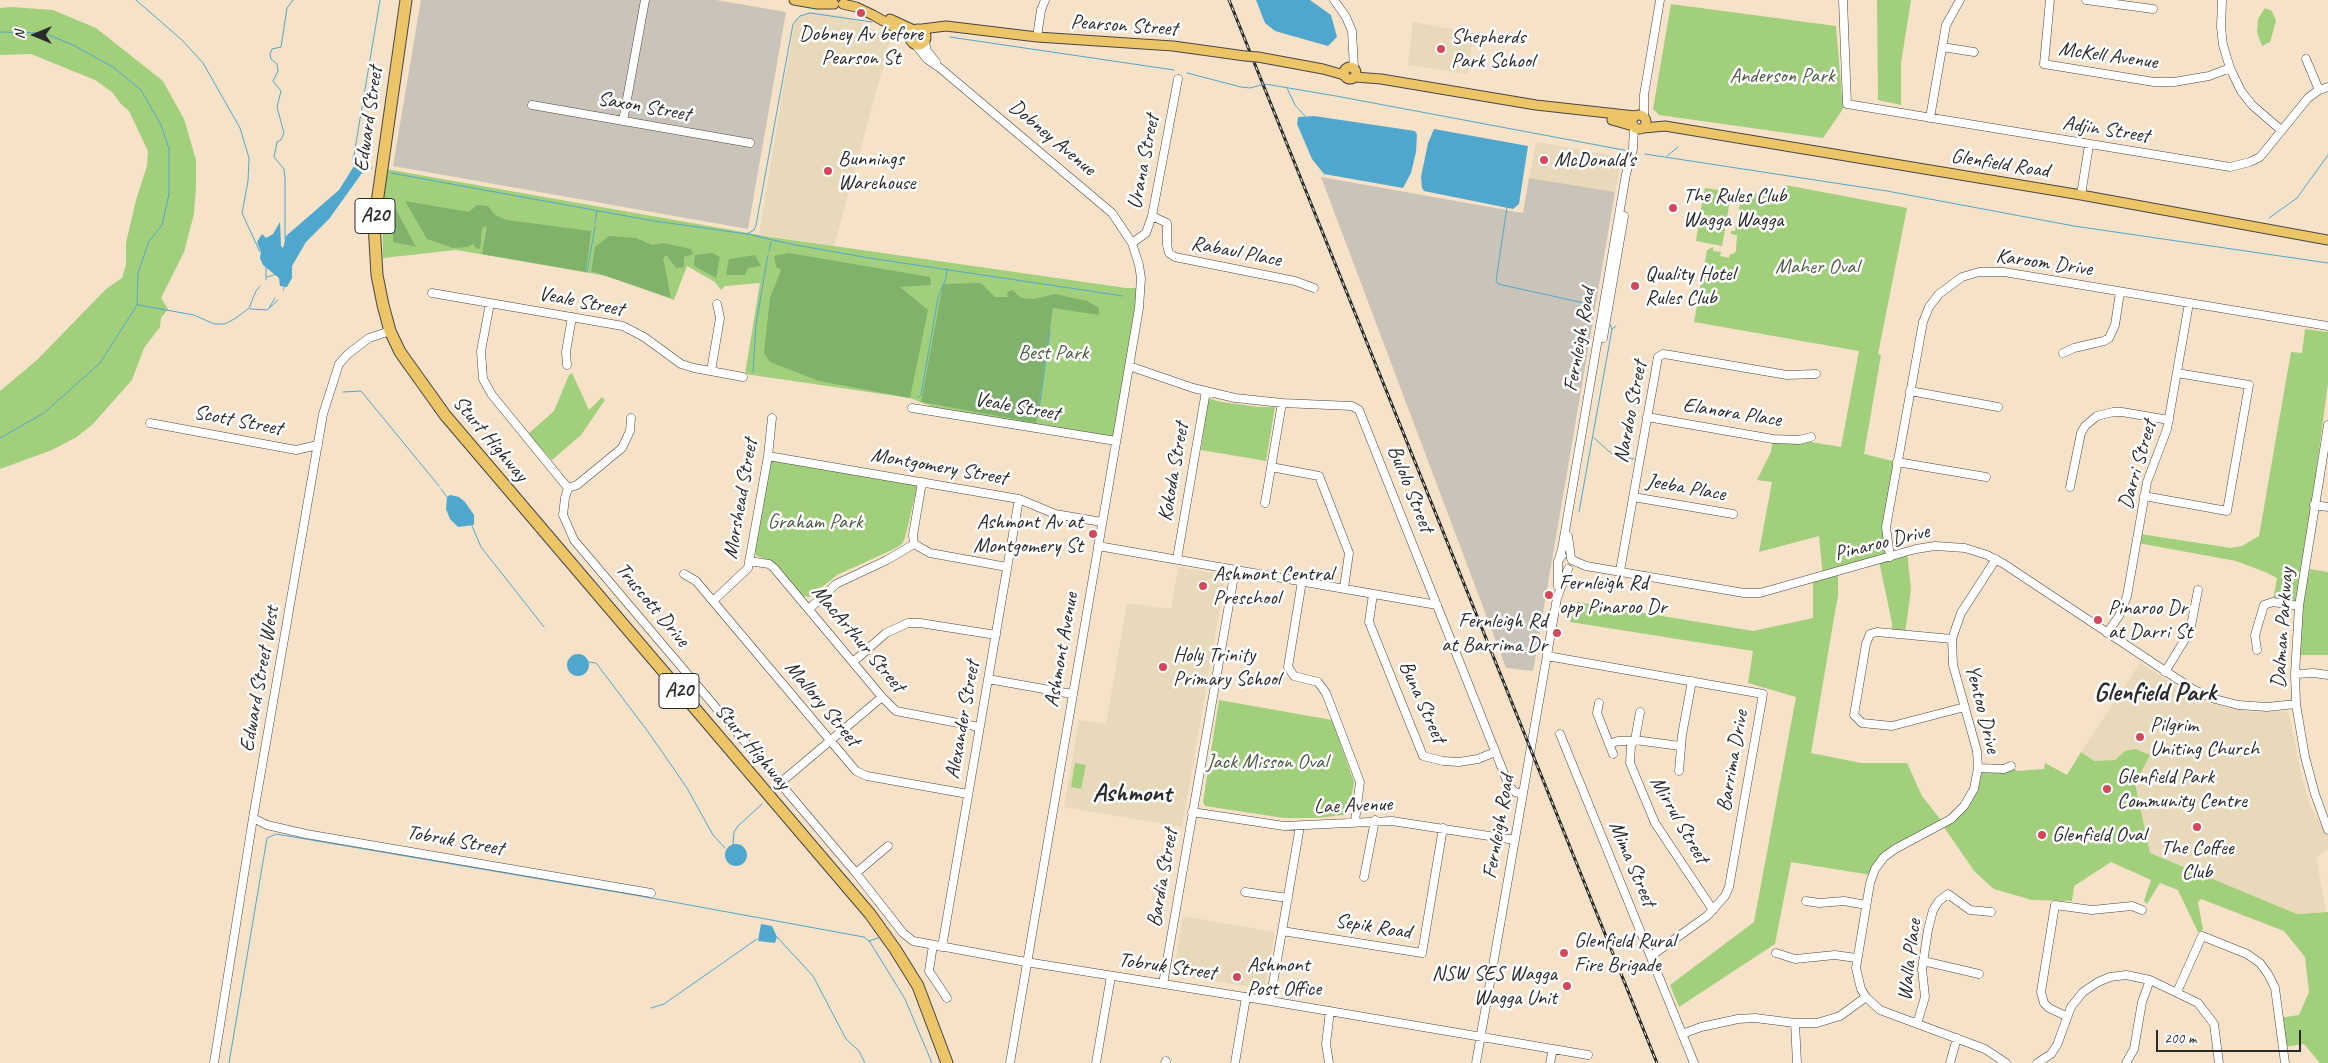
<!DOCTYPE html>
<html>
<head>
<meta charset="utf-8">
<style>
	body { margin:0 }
	#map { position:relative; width:2328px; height:1063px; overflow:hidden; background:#f5e2c9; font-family:Caveat,sans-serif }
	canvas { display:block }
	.north { position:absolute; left:10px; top:10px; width:50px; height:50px; -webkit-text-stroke:4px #fff; paint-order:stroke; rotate:270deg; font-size:14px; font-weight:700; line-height:20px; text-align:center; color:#2b2b2b }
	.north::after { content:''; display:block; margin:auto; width:18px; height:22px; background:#2b2b2b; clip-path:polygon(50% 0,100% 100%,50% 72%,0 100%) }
	.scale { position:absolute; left:2156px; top:1030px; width:145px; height:22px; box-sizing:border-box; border:2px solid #2b2b2b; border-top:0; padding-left:6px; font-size:15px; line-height:18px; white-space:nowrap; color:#2b2b2b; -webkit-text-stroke:4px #fff; paint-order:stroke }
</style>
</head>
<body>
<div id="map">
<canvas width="2328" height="1063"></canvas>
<div class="north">N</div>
<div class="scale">200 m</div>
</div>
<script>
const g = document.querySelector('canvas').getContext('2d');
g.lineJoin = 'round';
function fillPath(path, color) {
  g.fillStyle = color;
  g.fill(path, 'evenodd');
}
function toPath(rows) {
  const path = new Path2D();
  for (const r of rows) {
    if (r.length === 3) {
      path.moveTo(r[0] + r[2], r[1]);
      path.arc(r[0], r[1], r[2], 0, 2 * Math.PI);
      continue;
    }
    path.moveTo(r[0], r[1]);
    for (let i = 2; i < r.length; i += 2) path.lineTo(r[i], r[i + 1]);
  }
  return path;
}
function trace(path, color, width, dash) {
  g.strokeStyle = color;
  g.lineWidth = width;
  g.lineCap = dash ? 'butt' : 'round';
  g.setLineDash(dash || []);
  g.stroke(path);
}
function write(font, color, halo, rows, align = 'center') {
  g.font = font + ' Caveat,sans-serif';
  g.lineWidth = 5;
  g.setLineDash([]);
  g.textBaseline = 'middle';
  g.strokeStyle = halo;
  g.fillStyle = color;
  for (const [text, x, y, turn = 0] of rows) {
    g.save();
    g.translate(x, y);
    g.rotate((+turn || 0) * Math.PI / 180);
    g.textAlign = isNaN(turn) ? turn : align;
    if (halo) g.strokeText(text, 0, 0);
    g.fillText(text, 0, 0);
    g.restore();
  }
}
const built = toPath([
	[808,12,841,15,867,25,890,41,834,246,759,234,795,19],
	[1413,22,1474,33,1468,74,1408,65],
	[1536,142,1622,157,1615,192,1529,178],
	[1178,567,1223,575,1225,579,1182,827,1064,807,1079,720,1106,724,1127,603,1171,609],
	[2140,663,2192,696,2211,704,2251,712,2284,711,2289,714,2301,774,2311,808,2328,836,2328,849,2316,857,2326,912,2297,914,2150,853,2135,783,2125,751,2115,760,2094,761,2081,752],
	[1183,916,1275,932,1265,986,1263,989,1176,975,1174,971]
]);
const industrial = toPath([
	[421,0,716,0,786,12,748,229,393,166],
	[1321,177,1523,213,1529,178,1615,192,1533,671,1506,668]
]);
const green = toPath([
	[1877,0,1911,0,1901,63,1901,105,1878,100],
	[1671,4,1836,26,1843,109,1823,138,1659,115,1653,109],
	[11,7,53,10,96,28,163,81,184,119,196,160,196,187,194,214,184,252,161,298,168,309,161,318,160,327,144,348,132,380,92,425,75,438,52,450,0,469,0,391,37,360,106,289,122,278,126,265,126,243,136,200,147,166,148,151,129,111,121,104,112,92,95,80,31,54,0,55,0,8],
	[2265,8,2272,11,2276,21,2270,42,2262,46,2257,32,2258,19],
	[386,169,771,237,1126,288,1137,288,1136,308,1115,440,933,407,910,398,745,374,760,283,725,286,721,290,715,282,687,266,674,300,607,276,456,250,383,258,382,212],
	[1785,185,1907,208,1878,354,1881,355,1864,454,1897,462,1886,527,1890,557,1907,552,1911,589,1905,634,1892,633,1892,623,1879,561,1838,572,1838,595,1811,753,1861,763,1907,763,1922,796,1944,824,1900,846,1871,875,1791,862,1775,944,1679,1007,1670,985,1754,922,1796,697,1748,683,1753,651,1570,622,1577,602,1753,631,1813,618,1813,580,1823,577,1819,536,1759,552,1772,482,1757,480,1771,452,1773,439,1811,437,1811,442,1841,447,1859,351,1694,322,1707,250,1713,247,1713,251,1721,252,1720,256,1729,258,1730,254,1733,254,1736,251,1737,235,1731,234,1731,231,1735,231,1742,192,1777,197,1783,193],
	[1705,188,1731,192,1727,219,1700,214],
	[1700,215,1727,219,1722,246,1696,241],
	[2305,329,2328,332,2328,384,2298,605,2273,601,2277,578,2265,572,2236,561,2138,543,2140,534,2231,548,2242,546,2259,536,2291,352,2302,353],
	[572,373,589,410,602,397,605,400,581,435,552,460,528,434,554,411,569,375],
	[1208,398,1221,402,1259,407,1275,407,1266,461,1201,450],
	[772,460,915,483,917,487,905,538,902,544,894,549,837,575,810,597,803,596,771,561,757,556,753,550,769,463],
	[2310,569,2328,572,2328,655,2296,655,2297,627],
	[1219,700,1332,720,1354,782,1349,811,1344,815,1317,818,1284,818,1205,806,1203,802],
	[2135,749,2150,755,2135,783,2150,853,2297,914,2328,912,2328,1063,2320,1063,2304,1044,2283,1047,2279,1018,2299,1015,2309,992,2305,957,2284,931,2201,899,2198,902,2203,930,2198,932,2178,890,2160,883,2147,904,2144,901,2151,880,2111,862,2074,886,2072,901,2032,900,1994,889,1975,872,1943,826,1965,806,1979,769,2012,766,2017,771,2044,769,2045,763,2067,775,2081,752,2094,761,2115,760,2125,751],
	[1075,763,1086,765,1081,789,1071,787]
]);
const forest = toPath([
	[405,201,469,212,477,205,488,206,495,215,507,220,591,231,586,272,482,254,487,226,482,228,480,249,476,248,473,244,468,247,453,248,427,239],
	[393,204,416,247,393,242],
	[609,236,636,238,652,245,664,243,691,249,693,254,684,257,684,267,676,268,666,255,663,258,671,298,591,271,595,247],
	[712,253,720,257,716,278,694,266,695,255],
	[789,253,930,277,931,285,900,287,928,310,910,398,819,381,770,362,764,353,770,298,781,270,776,267,774,256],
	[755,255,761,266,748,268,745,275,726,275,729,259],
	[981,283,995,297,1008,297,1007,292,1012,290,1021,298,1034,299,1055,294,1087,301,1099,308,1099,315,1053,308,1036,423,921,402,943,284]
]);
const water = toPath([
	[1256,0,1310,0,1331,15,1337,37,1328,46,1275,31,1265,23],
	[1314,116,1415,131,1417,135,1416,152,1411,173,1403,188,1324,174,1312,159,1297,124,1298,117],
	[1434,129,1528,146,1519,204,1513,209,1424,191,1422,188,1421,177,1428,143],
	[354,155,359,161,362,173,329,219,306,242,292,266,292,278,287,287,280,286,279,278,263,265,260,258,261,252,257,242,262,234,266,238,273,234,280,222,281,246,283,248,286,236,339,190,354,166,352,157],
	[450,495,459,497,465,502,474,515,474,525,458,527,450,519,446,509,447,497],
	[578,665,11],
	[736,855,11],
	[761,924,772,926,777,937,775,943,758,941]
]);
const stream = toPath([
	[136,0,182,40,203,63,240,128,249,158,248,181,242,213,260,252],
	[0,32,44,33,73,45,113,67,141,90,161,125,169,149,169,194,162,225,149,241,138,273,137,305,100,363,44,413,0,438],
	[950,37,1174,70],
	[1187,73,1241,87,1250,88,1265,84,1336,96,1629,151],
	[1287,88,1295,105,1305,116],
	[1645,154,1887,191,2074,226,2328,263],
	[354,155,380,0],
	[1667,156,1678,147],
	[360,168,372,168],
	[391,173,654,221,747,234,754,230,756,225,793,24,800,16,810,13,872,22],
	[1507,207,1496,281,1498,284,1584,303,1593,308],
	[2269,218,2297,198,2328,155],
	[595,223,597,211],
	[747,234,790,244,869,258,1123,296],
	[285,239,285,178,284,169,274,157,277,142,281,140,284,133,277,107,281,91,273,81,278,71,277,64,271,59,270,54,272,49,281,47,287,8,293,0],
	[769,251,771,242],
	[266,265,266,280],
	[587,272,595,227],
	[267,277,277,274],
	[283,290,285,285],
	[138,305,194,315,214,324,225,324,236,318,249,308,256,291,260,286],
	[269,308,275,298],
	[250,309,267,310,278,300],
	[1610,324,1612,329,1616,326],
	[753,372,756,324,768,255],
	[343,392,361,391,439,486],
	[918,398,921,395,938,298,946,278,947,269],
	[1038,417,1050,330],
	[1594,438,1612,454,1634,459],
	[441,489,447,497],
	[1579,512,1612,329],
	[472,526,481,547,544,627],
	[589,662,596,663,649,733,687,788,713,835,725,848],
	[733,845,734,832,738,826,762,804],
	[777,937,813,976,846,1039,859,1051,865,1063],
	[869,941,878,938],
	[651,1008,664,1004,757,939],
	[229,1063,267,838,276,834,640,896,864,937,870,942,905,999,932,1063]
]);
const minor = toPath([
	[1334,0,1346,17,1352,31,1354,69],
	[1843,0,1847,104,2230,167,2250,162,2260,157,2308,98,2319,90,2328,87],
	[2050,0,2044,64,2154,82,2174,82,2209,76,2230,68],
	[2086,0,2153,9],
	[2222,0,2221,27,2223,45,2230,68,2241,91,2252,105,2281,130],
	[1037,37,1041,10,1045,0],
	[925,42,927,51,936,62],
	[915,44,927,59,940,68,1112,213,1132,243,1139,265,1141,278,1139,308,1010,1063],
	[1942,47,1974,52],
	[2306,59,2319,90],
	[532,105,750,143],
	[1644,116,1644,95,1660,0],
	[1930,118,1946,25,1960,0],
	[623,121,645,0],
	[2081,195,2089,145],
	[1152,216,1167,223,1167,245,1169,253,1175,257,1295,281,1314,288],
	[1132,243,1146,233,1152,216,1178,79],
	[432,293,623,326,644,337,681,364,694,368,743,377],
	[490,303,481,351,483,379,492,395,568,488],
	[1603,338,1624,216],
	[2063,353,2074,348,2104,341,2109,338,2115,325,2120,292],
	[567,365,566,352,572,317],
	[1129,366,1193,388,1235,398,1282,403,1352,406,1359,410,1509,786,1515,792,1522,794],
	[711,371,720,318,717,304],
	[1910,391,1998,407],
	[912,408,1116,441],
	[1647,417,1773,439,1799,440,1811,437],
	[150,423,296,450,318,445],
	[2328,425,2299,606,2295,674,2296,704,2305,757,2315,794,2328,830],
	[768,456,1019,499,1055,514,1102,522],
	[1897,462,1986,477],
	[1271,467,1319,476,1349,553,1344,588],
	[2070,487,2081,433,2085,426,2097,416,2113,412,2122,412,2169,420],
	[568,488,565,498,563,515,574,540,856,873,903,933,913,941,1026,962,1270,1001,1588,1055],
	[568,488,577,485,622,448,630,431,631,418],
	[2144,496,2227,511,2249,385,2177,373],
	[1633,497,1733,514],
	[1265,503,1282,403],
	[2314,505,2328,507],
	[1568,536,1571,558],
	[914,544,930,553,1007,567],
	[914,544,913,535,922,482],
	[1098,546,1437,605],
	[1890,557,1886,527,1923,322,1929,307,1939,294,1962,277,1979,272,2004,272,2328,326],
	[1177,559,1206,391],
	[1559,559,1562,549,1626,174,1633,149,1634,126],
	[1996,559,1961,613,1952,639,1953,665,1977,751,1978,768,1974,789,1964,806,1951,819,1895,849,1884,857,1875,869,1870,883,1856,968,1861,989,1866,997,1880,1010,1985,1049,2006,1063],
	[1572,560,1586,566,1744,593,1760,593,1916,549,1935,546,1965,548,1987,555,2004,564,2194,690,2215,699,2238,705,2267,707,2296,704],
	[749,561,769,564,774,568,882,697,896,711,979,727],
	[1620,571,1658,357,1663,354,1670,355,1787,375,1816,374],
	[684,574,696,581,856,771,867,776,968,794],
	[1302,581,1288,667,1294,676,1318,682,1326,693,1360,782,1355,821],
	[1558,586,1558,561,1562,556],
	[1373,594,1369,622,1423,756,1443,761,1459,762,1478,759,1495,752],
	[713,601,748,568,768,456,772,418],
	[809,609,836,584,887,560,914,544],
	[2107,633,2119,616,2127,596,2147,482,2167,429,2189,303],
	[1952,639,1877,632,1870,634,1866,644,1854,715,1862,723,1892,726,1965,707],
	[2257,650,2255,635,2264,605,2273,602,2299,606],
	[1547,656,1763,694,1729,887,1725,896,1707,916,1651,956],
	[853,662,886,633,908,623,920,623,996,635],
	[2165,672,2190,631,2198,590],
	[2295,674,2314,673,2328,675],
	[988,679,1072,694],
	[1599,703,1597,713,1613,754],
	[1560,734,1694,1063],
	[1635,740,1640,712],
	[1609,744,1618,741,1632,741],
	[1680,746,1635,740,1631,745,1630,763,1655,823,1713,910],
	[1978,768,2004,769,2011,766],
	[1679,771,1682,735,1692,681],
	[780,783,882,697],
	[1192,812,1284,826,1392,821,1515,840],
	[253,818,267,825,306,834,651,893],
	[856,873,888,846],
	[1364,877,1375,820],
	[1245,892,1288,898],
	[1806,901,1819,903,1844,901,1866,905],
	[1282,931,1422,953,1443,828],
	[933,945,929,971,947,998],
	[942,947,1019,499],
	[1776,953,1795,959,1835,955,1856,958],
	[1923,961,1979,974],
	[1163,984,1235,570],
	[2177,992,2202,936,2247,954,2260,963,2268,974,2275,988,2285,1063],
	[1270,1001,1300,826],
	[2066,1016,2049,1008,2044,1003,2041,992,2055,905,2092,910,2132,906,2142,910],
	[1795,1023,1797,1063],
	[1917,1024,1925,997,1922,969,1928,930,1933,910,1939,901,1948,894,1970,910,1991,912],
	[1682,1034,1701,1027,1738,1019,1755,1018,1795,1023,1817,1023,1840,1016,1866,997],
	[214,1063,253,818,323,414,339,364,348,354,369,338,390,331],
	[1096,1063,1111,976],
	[1165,1063,1166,1061],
	[1235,1063,1246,997],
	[1329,1063,1326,1044,1330,1011],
	[1476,1063,1557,598,1568,569],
	[1550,1063,1553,1049],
	[1950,1063,1957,1038],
	[2037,1063,2051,1054,2057,1045,2071,1007,2083,992,2098,982,2110,977,2126,975,2150,980,2198,1003,2214,1024,2219,1063],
	[2126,1063,2134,1049,2142,1002,2150,980]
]);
const major = toPath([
	[794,0,817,4,834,4],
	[843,4,856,7,873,15,903,32,911,39],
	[890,19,914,30],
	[918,37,8],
	[922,29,946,26,1037,37,1173,46,1245,56],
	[1258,57,1323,69,1344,75],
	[1350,73,6],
	[1355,77,1381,79,1536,105,1635,116],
	[1639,122,7],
	[1612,120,1633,126],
	[1644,128,1665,126,2081,195,2328,240]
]);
const highway = toPath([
	[406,0,374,224,377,275,383,305,390,331,400,352,445,415,870,914,895,949,918,986,947,1063]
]);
const rail = toPath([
	[1229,0,1657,1063]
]);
const majorBridge = toPath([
	[1245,56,1258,57]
]);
const markers = [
	[861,13,5,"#d1495b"],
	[1441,49,5,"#d1495b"],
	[1544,160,5,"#d1495b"],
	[828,171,5,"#d1495b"],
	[1673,208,5,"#d1495b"],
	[1635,286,5,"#d1495b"],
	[1093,534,5,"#d1495b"],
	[1203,586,5,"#d1495b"],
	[1549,595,5,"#d1495b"],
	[2098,620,5,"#d1495b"],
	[1557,633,5,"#d1495b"],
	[1163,667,5,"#d1495b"],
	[2140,737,5,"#d1495b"],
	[2107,789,5,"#d1495b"],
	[2197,827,5,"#d1495b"],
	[2042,835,5,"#d1495b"],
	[1564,953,5,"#d1495b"],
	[1237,977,5,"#d1495b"],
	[1567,986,5,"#d1495b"]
];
const shields = [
	[375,216,40],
	[679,691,40]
];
const shieldNames = [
	["A20",375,216],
	["A20",679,691]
];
const streetNames = [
	["Pearson Street",1124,26,4],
	["McKell Avenue",2108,56,8],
	["Saxon Street",644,107,10],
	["Edward Street",369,119,-82],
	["Adjin Street",2106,130,9],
	["Dobney Avenue",1052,138,40],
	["Urana Street",1144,162,-79],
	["Glenfield Road",2000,164,9],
	["Rabaul Place",1236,252,11],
	["Karoom Drive",2044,263,8],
	["Veale Street",581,302,11],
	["Fernleigh Road",1580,340,-80],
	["Veale Street",1017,407,10],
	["Nardoo Street",1631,412,-79],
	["Elanora Place",1732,413,9],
	["Scott Street",238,421,11],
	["Sturt Highway",490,439,50],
	["Darri Street",2138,465,-74],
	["Montgomery Street",939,467,10],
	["Kokoda Street",1174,472,-80],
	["Jeeba Place",1686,488,10],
	["Bulolo Street",1410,489,68],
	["Morshead Street",741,499,-80],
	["Pinaroo Drive",1882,543,-14],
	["Truscott Drive",652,605,50],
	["Dalman Parkway",2283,628,-86],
	["MacArthur Street",858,639,50],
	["Ashmont Avenue",1062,650,-80],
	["Edward Street West",260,679,-80],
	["Buna Street",1422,702,66],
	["Mallory Street",822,704,50],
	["Yentoo Drive",1982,709,76],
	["Alexander Street",963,720,-80],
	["Sturt Highway",752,747,50],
	["Barrima Drive",1733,761,-80],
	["Lae Avenue",1353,806,-2],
	["Mirrul Street",1679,820,60],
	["Fernleigh Road",1499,827,-80],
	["Tobruk Street",455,841,10],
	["Mima Street",1632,864,67],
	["Bardia Street",1163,878,-80],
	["Sepik Road",1373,927,9],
	["Walla Place",1910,960,-83],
	["Tobruk Street",1167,967,8]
];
const poiNames = [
	["Dobney Av before",861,34,"center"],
	["Pearson St",861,58,"center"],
	["Shepherds",1451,37],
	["Park School",1451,61],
	["Bunnings",838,159],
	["Warehouse",838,183],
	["McDonald's",1554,160],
	["The Rules Club",1683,196],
	["Wagga Wagga",1683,220],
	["Quality Hotel",1645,274],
	["Rules Club",1645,298],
	["Ashmont Av at",1083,522,"right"],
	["Montgomery St",1083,546,"right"],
	["Ashmont Central",1213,574],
	["Preschool",1213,598],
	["Fernleigh Rd",1559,583],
	["opp Pinaroo Dr",1559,607],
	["Pinaroo Dr",2108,608],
	["at Darri St",2108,632],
	["Fernleigh Rd",1547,621,"right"],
	["at Barrima Dr",1547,645,"right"],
	["Holy Trinity",1173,655],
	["Primary School",1173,679],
	["Pilgrim",2150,725],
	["Uniting Church",2150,749],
	["Glenfield Park",2117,777],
	["Community Centre",2117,801],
	["Glenfield Oval",2052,835],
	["The Coffee",2197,848,"center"],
	["Club",2197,872,"center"],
	["Glenfield Rural",1574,941],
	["Fire Brigade",1574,965],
	["Ashmont",1247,965],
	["Post Office",1247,989],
	["NSW SES Wagga",1557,974,"right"],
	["Wagga Unit",1557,998,"right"]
];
const parkNames = [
	["Anderson Park",1782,76],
	["Maher Oval",1817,267],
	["Best Park",1053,353],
	["Graham Park",815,522],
	["Jack Misson Oval",1267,762]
];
const districtNames = [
	["Glenfield Park",2155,693],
	["Ashmont",1132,794]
];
fillPath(built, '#e8d9ba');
fillPath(industrial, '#c9c3b8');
fillPath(green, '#a2cf7c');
fillPath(forest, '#81b26c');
fillPath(water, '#50a7cd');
trace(stream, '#50a7cd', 1);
trace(minor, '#494643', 9);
trace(major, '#494643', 11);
trace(highway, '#494643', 13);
trace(minor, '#fff', 8);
trace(major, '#edc569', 9);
trace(highway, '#edc569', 11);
trace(rail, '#2b2b2b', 3);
trace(rail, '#fff', 1, [4]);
trace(majorBridge, '#494643', 11, []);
trace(majorBridge, '#edc569', 9);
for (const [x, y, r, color] of markers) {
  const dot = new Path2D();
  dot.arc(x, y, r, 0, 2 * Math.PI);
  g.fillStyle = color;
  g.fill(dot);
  trace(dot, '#fff', 2);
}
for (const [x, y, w] of shields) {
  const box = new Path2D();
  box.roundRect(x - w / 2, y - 17.5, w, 35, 4);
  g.fillStyle = '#fff';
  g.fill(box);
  trace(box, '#2b2b2b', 1);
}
write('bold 20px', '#2b2b2b', null, shieldNames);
write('21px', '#2b2b2b', '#fff', streetNames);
write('21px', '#2b2b2b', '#fff', poiNames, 'left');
write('21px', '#4f5c43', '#fff', parkNames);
write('bold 26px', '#2b2b2b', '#fff', districtNames);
</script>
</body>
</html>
